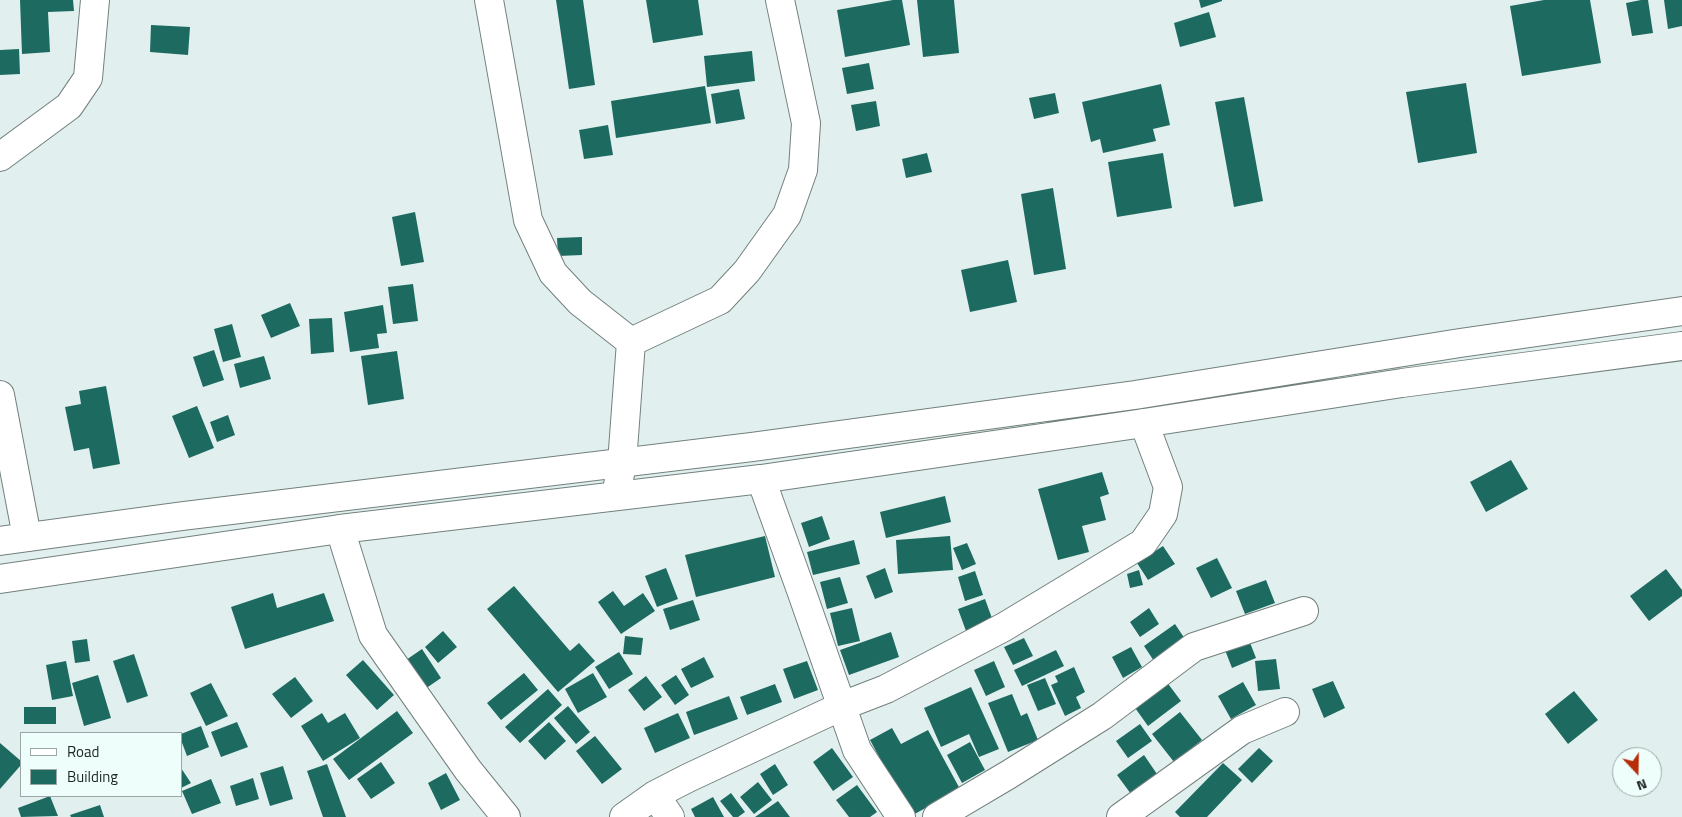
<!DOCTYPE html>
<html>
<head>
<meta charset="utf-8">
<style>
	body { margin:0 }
	#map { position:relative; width:1682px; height:817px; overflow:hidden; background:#e1f0ee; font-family:"Titillium Web",sans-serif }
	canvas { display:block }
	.legend { position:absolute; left:20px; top:732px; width:162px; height:65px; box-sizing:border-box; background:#eefefb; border:1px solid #9ba7a5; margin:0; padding:6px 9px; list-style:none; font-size:15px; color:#1e2423 }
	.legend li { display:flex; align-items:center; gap:10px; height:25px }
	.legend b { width:25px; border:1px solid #9ba7a5 }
	.north { position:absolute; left:1612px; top:747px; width:50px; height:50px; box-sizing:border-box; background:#eefefb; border:1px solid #9ba7a5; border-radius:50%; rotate:159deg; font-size:14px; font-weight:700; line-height:20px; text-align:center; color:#1e2423 }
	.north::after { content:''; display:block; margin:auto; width:18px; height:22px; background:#b82d09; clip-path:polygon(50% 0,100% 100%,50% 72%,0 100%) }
</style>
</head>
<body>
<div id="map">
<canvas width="1682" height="817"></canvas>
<ul class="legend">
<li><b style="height:6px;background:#fff"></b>Road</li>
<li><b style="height:14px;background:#1d6a61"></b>Building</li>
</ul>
<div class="north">N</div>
</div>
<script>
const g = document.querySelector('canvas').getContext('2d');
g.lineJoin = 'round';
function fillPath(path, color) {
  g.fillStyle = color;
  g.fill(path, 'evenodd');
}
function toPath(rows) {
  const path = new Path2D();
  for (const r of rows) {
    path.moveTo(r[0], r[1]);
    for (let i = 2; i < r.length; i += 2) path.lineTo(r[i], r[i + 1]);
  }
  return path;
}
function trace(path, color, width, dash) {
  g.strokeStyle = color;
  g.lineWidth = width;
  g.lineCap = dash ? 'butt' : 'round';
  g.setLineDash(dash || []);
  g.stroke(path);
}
const building = toPath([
	[20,0,73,0,74,11,48,12,50,52,22,54],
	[556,0,583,0,595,85,569,89],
	[646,0,698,0,703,35,653,43],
	[893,0,902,0,910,45,845,57,837,10],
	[917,0,954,0,959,53,923,57],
	[1199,0,1222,0,1222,1,1201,8],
	[1544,0,1590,0,1601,63,1522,76,1510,6],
	[1641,0,1648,0,1653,33,1632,36,1626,3],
	[1664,0,1682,0,1682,26,1668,29],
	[1209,12,1216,37,1180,47,1174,23],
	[151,25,190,27,188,55,150,52],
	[19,49,20,74,0,75,0,50],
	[752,51,755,81,707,87,704,56],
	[869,63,874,89,847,94,842,68],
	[1466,83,1477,153,1418,163,1406,92],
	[1161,84,1170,125,1153,129,1156,141,1103,153,1100,139,1091,142,1082,102],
	[705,86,711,123,616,138,611,101],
	[739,89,745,119,716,124,711,94],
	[1055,93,1059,113,1034,119,1029,98],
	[1244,97,1263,201,1234,207,1215,102],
	[876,101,880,126,856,131,851,105],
	[608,125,613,155,584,159,579,130],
	[927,153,932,172,906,178,902,159],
	[1163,153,1172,208,1117,217,1108,162],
	[1053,188,1066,269,1034,275,1021,194],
	[415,212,424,262,401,266,392,217],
	[582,237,582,255,558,256,557,238],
	[1008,260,1017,302,970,312,961,270],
	[413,284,418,321,393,324,388,287],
	[290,303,300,326,271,338,261,315],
	[383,305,387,333,377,334,379,348,350,352,344,312],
	[332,318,334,352,311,354,309,319],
	[232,324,241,357,223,362,214,329],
	[214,350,224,380,203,387,193,357],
	[397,351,404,399,368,405,361,356],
	[264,356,271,379,240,388,234,364],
	[106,386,120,464,93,469,89,448,74,451,65,407,81,404,79,391],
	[197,406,214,448,189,458,172,416],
	[228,415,235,435,217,442,210,422],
	[1511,460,1528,489,1486,512,1470,482],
	[1102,472,1109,494,1100,497,1106,520,1082,526,1089,552,1058,560,1038,489],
	[945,496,951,522,886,538,880,512],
	[822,516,830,539,809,547,801,523],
	[765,536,775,577,696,597,685,555],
	[950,536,953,570,898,574,896,540],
	[854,540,860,564,813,575,807,552],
	[967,543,976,564,962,570,953,548],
	[1163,546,1175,564,1148,580,1137,563],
	[1217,558,1232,588,1211,598,1196,568],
	[666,568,678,599,657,607,645,576],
	[885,568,893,592,875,599,866,576],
	[1666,569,1682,590,1682,596,1649,621,1630,596],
	[1139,570,1143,585,1130,588,1127,574],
	[975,571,983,595,965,601,958,577],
	[840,577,848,603,827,609,820,582],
	[1266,580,1275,603,1245,614,1236,591],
	[514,586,570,651,579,643,595,661,558,692,487,609],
	[613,591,624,606,643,593,655,611,621,634,598,602],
	[273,593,277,608,324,593,334,621,245,649,231,607],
	[985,599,993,621,966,631,958,609],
	[693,600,700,620,670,630,663,609],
	[852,608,860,641,838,646,830,613],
	[1149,608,1159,624,1140,637,1130,622],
	[1175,624,1185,639,1154,661,1144,646],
	[443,631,457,647,438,663,425,647],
	[891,632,899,657,849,675,840,650],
	[625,636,643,638,641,655,623,654],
	[1024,638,1033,656,1013,665,1004,647],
	[87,639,90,661,75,663,72,641],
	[1249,640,1256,658,1232,668,1225,650],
	[1131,647,1142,667,1123,678,1112,657],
	[422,649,441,678,425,689,406,660],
	[1056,650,1064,666,1022,686,1014,670],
	[619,652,633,674,609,689,595,667],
	[134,654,148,696,127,703,113,661],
	[704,657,714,677,691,688,681,669],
	[1276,659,1280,689,1258,691,1255,661],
	[363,660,394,695,377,710,346,675],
	[66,661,73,696,52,700,46,665],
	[807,661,818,690,794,699,783,669],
	[994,661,1005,687,986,696,974,670],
	[1074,667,1085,692,1076,697,1081,708,1065,716,1051,685,1058,682,1055,676],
	[524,673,538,690,501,720,487,703],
	[593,673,607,697,578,713,565,689],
	[98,675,111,718,84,726,72,683],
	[676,675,689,695,675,705,661,685],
	[646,676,662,697,644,711,628,690],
	[295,677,313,701,291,718,272,694],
	[1045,678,1056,704,1038,711,1027,685],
	[1166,681,1181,701,1148,726,1133,705],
	[1333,681,1345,708,1324,718,1312,689],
	[1243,682,1256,705,1231,719,1218,696],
	[211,683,228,716,206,726,190,693],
	[775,684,782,702,747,715,740,697],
	[971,687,999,749,979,757,969,734,941,747,924,708],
	[548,689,562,705,520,743,505,727],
	[1574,691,1598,720,1568,744,1545,714],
	[1012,694,1021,716,1027,713,1038,740,1008,752,988,703],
	[729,696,738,719,694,735,686,712],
	[568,706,590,732,576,744,554,718],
	[24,707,56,707,56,724,24,724],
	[397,711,413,733,349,780,333,759],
	[1180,712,1202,740,1174,762,1152,734],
	[322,713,328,723,345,713,360,738,323,761,301,726],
	[678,713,690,738,655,753,644,728],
	[237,722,248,747,221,757,211,732],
	[549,722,566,741,545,760,528,741],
	[1140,724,1152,741,1128,758,1116,741],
	[201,726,209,747,187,756,181,740,181,734],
	[892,728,901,744,928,730,960,789,911,816,870,740],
	[595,736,622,769,602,784,576,751],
	[970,742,985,770,962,783,947,755],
	[0,743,21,761,21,765,0,789],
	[832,748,853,777,833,791,813,762],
	[1259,748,1273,761,1252,783,1238,769],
	[1144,755,1157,774,1131,794,1117,775],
	[381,762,395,783,371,799,357,779],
	[1223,763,1242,780,1207,817,1180,817,1175,812],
	[327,764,346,817,323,817,307,771],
	[775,764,788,785,773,795,760,774],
	[283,766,293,799,270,806,260,773],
	[181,768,191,783,181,788],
	[446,773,460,800,441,810,428,783],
	[253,778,259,799,236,806,230,786],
	[211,779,221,803,192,814,182,791],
	[758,782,772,800,754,814,740,797],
	[857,785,877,812,870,817,849,817,836,800],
	[731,793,745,812,738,817,733,817,720,801],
	[50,796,58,816,21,817,18,808],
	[713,797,724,817,695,817,691,809],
	[778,801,790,817,755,817],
	[100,805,104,817,71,817,70,815]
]);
const minor = toPath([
	[489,0,528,220,553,273,580,302,631,342],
	[0,157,69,106,88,78,95,0],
	[0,395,27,537],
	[761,479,802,593,857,750,901,817],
	[616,496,622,463,631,342,720,300,747,271,787,215,803,170,806,123,780,0],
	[340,529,373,635,468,770,506,817],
	[655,795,670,817],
	[624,817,655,795,688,778,842,706,886,689,1004,627,1143,543,1163,514,1168,487,1144,423],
	[937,817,1008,775,1102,716,1194,647,1304,611],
	[1121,817,1242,730,1285,712]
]);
const primary = toPath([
	[0,541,183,516,752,447,1135,395,1460,343,1682,311],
	[0,579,340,529,761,479,1144,423,1402,383,1682,346]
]);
fillPath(building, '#1d6a61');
trace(minor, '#72807d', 30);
trace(primary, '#72807d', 30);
trace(minor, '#fff', 28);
trace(primary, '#fff', 28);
</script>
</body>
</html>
